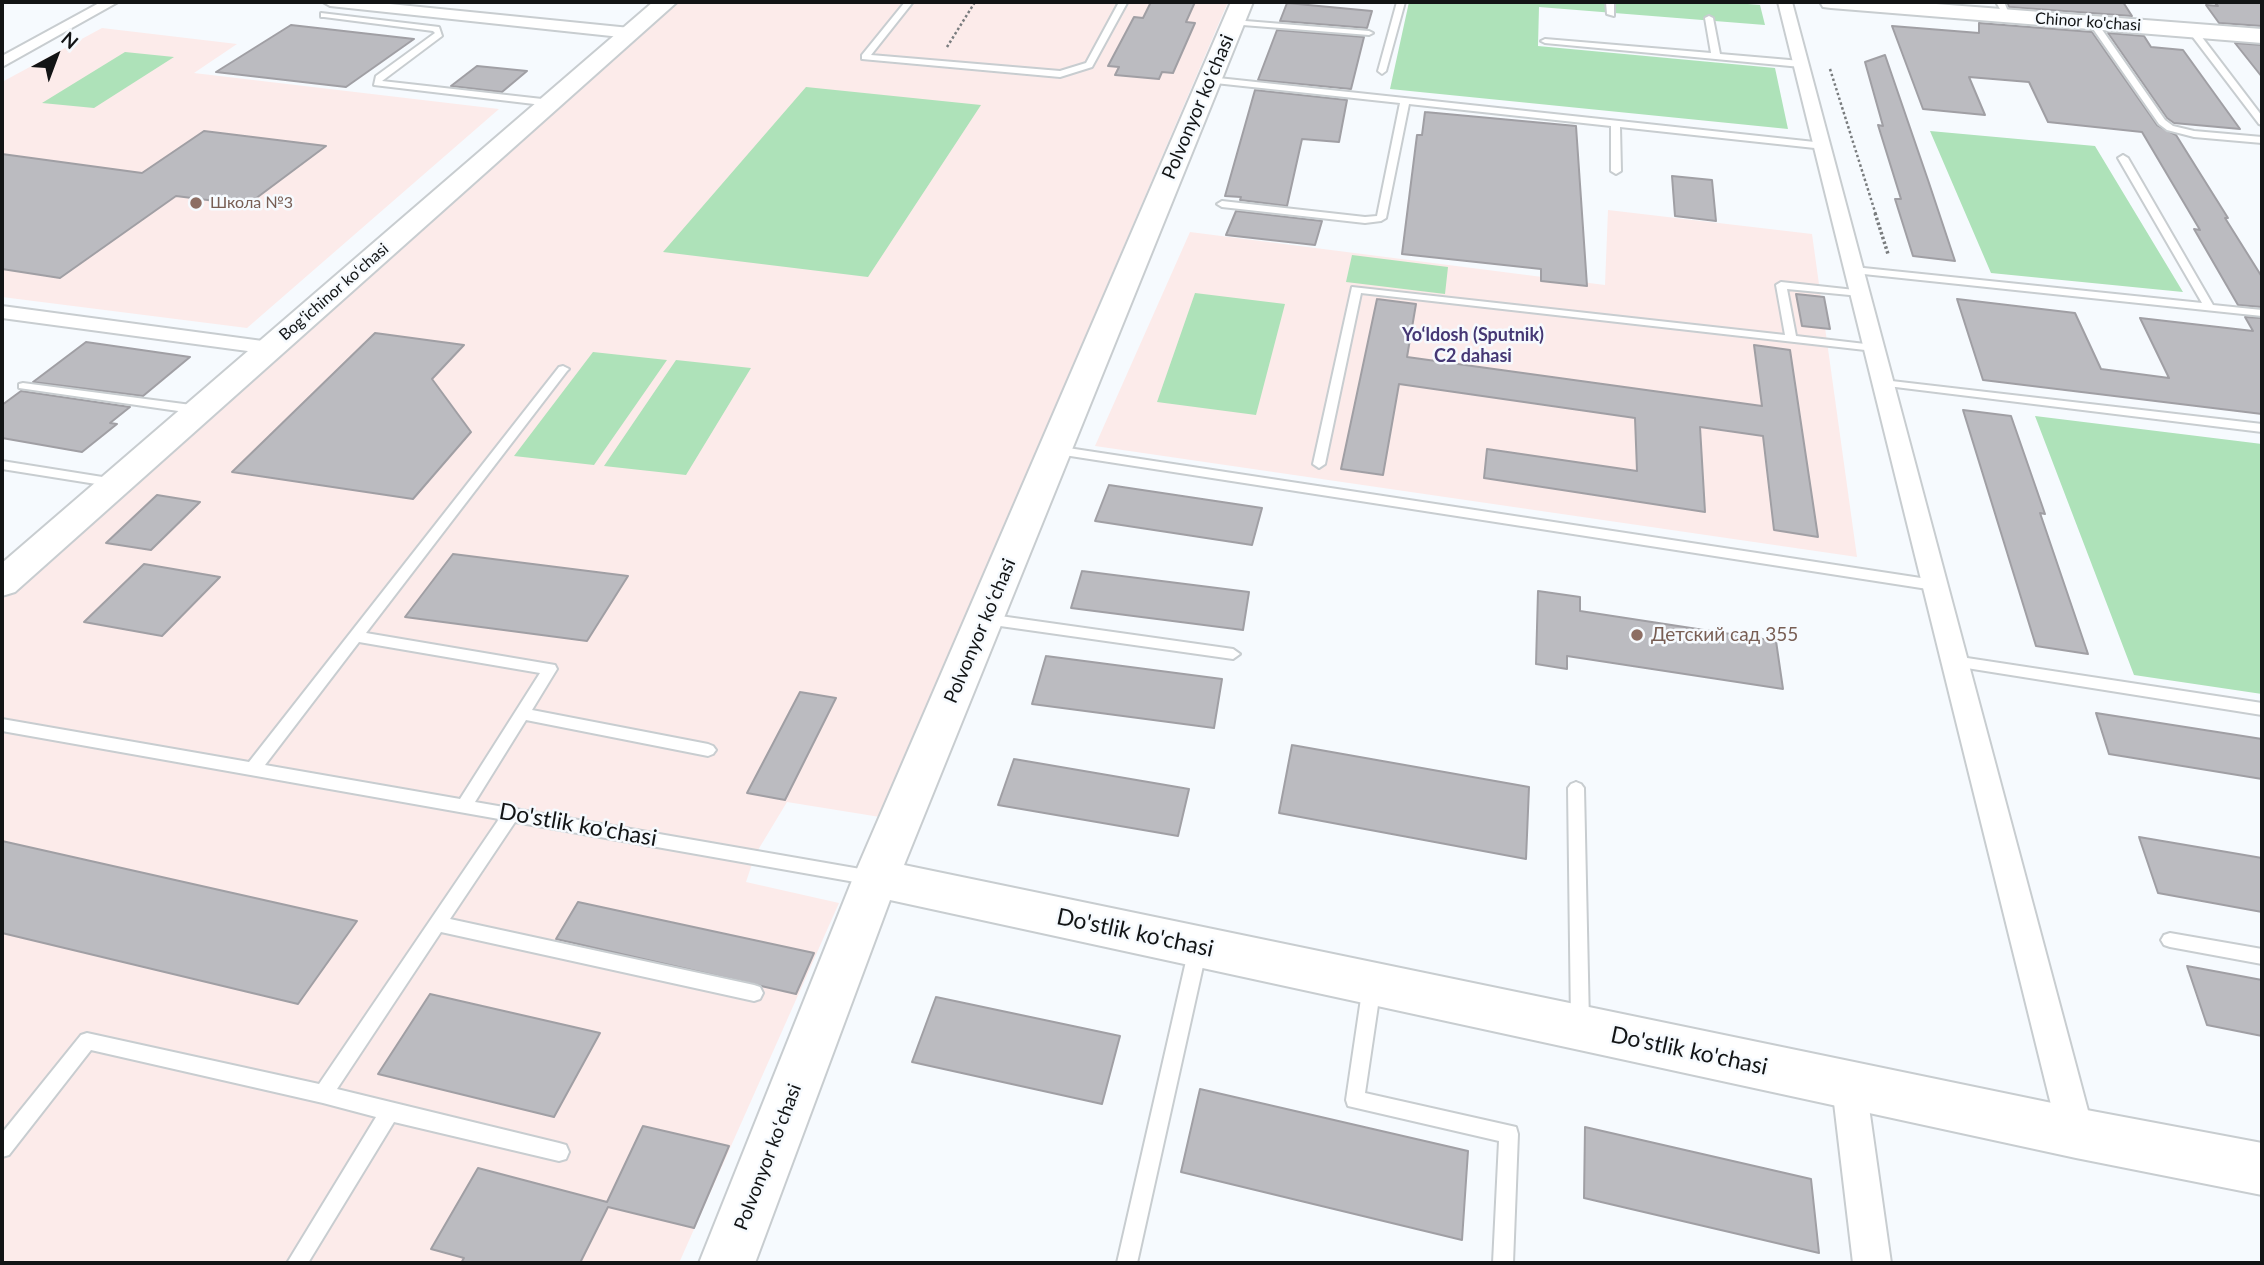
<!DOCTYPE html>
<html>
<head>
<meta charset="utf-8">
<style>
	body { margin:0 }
	#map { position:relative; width:2264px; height:1265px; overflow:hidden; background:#f6fafe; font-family:Lato,sans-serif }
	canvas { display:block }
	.frame { position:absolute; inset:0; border:4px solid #121415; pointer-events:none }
	.north { position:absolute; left:21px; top:21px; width:70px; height:70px; -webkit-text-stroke:5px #f6fafe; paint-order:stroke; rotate:41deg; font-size:19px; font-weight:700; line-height:28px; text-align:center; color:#121415 }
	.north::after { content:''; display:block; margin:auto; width:24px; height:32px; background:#121415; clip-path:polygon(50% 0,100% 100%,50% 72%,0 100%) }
</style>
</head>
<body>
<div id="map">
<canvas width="2264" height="1265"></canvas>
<div class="frame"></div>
<div class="north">N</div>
</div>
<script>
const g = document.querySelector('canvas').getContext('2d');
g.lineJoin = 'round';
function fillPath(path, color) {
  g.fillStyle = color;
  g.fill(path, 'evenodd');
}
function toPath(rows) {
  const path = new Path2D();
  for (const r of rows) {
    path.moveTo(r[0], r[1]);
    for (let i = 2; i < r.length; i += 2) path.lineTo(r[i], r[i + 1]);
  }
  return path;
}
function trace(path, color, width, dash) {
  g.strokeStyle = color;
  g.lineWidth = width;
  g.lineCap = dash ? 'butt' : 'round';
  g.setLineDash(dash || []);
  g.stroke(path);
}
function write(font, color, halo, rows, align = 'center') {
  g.font = font + ' Lato,sans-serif';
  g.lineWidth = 5;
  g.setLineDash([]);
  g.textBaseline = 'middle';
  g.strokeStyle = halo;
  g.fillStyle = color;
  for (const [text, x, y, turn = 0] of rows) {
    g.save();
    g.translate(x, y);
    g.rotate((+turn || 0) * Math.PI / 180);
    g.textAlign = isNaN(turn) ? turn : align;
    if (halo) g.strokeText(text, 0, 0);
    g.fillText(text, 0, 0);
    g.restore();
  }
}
const education = toPath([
	[678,2,1228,2,880,817,787,802,755,855,746,882,839,903,679,1263,2,1263,2,600],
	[102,28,237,44,194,73,499,109,247,328,2,297,2,82],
	[1608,210,1812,234,1857,557,1095,446,1190,232,1605,285]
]);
const green = toPath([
	[1409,2,1723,2,1760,5,1765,25,1539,7,1538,46,1775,68,1788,129,1390,89],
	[125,52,174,57,94,108,42,103],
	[806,87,981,105,868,277,663,252],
	[1930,131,2095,146,2183,292,1991,273],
	[1352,255,1448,267,1445,294,1346,282],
	[1195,293,1285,304,1256,415,1157,402],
	[593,352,667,360,594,465,514,456],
	[676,360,751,368,686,475,604,466],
	[2035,416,2262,444,2262,694,2134,675]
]);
const building = toPath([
	[1151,2,1195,2,1186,22,1195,23,1173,73,1162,72,1159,79,1115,75,1119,67,1108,66,1134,17,1143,18,1151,2],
	[2007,2,2123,2,2132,16,2009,7,2007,2],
	[2214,2,2262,2,2262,26,2219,23,2206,5,2218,6,2214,2],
	[1287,3,1372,11,1367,28,1280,21,1287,3],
	[1979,23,2092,32,2157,125,2176,135,2228,218,2225,218,2262,277,2262,307,2238,305,2194,229,2200,230,2142,132,2048,122,2029,82,1969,77,1985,115,1923,109,1892,26,1979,33,1979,23],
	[291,25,414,39,346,87,216,72,291,25],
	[1277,30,1364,37,1351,89,1258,80,1277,30],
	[2108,33,2144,36,2151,47,2183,50,2240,129,2174,123,2167,118,2108,33],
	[2235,43,2262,45,2262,77,2235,43],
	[1885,55,1929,183,1955,261,1913,256,1895,199,1901,199,1878,125,1883,126,1865,62,1885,55],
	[477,66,527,71,502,92,451,86,477,66],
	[1255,90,1347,100,1339,142,1302,139,1287,206,1240,200,1241,197,1225,196,1255,90],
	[1425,112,1576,126,1587,286,1541,281,1541,269,1402,254,1417,135,1422,135,1425,112],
	[204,131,326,146,247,205,176,196,60,278,2,269,2,154,142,173,204,131],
	[1672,176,1712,180,1716,221,1675,216,1672,176],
	[1236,211,1322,221,1315,245,1226,235,1236,211],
	[1796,294,1824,297,1830,329,1802,326,1796,294],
	[1377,299,1416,304,1407,357,1762,406,1754,345,1790,350,1818,537,1774,530,1763,436,1700,427,1705,512,1484,478,1487,449,1637,471,1635,418,1399,384,1383,475,1341,469,1377,299],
	[1957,299,2075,313,2101,369,2169,378,2140,318,2253,331,2245,317,2262,318,2262,414,1983,380,1957,299],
	[375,333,464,345,432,379,471,432,413,499,232,472,375,333],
	[86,342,190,357,143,396,33,382,86,342],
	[21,391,130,407,110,423,117,424,82,452,2,438,2,405,21,391],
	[1963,410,2011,416,2045,514,2040,513,2088,654,2036,646,1963,410],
	[1109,485,1262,508,1252,545,1095,521,1109,485],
	[157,495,200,502,151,550,106,543,157,495],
	[453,554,628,576,587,641,405,617,453,554],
	[144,564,220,577,162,636,84,622,144,564],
	[1082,571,1249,592,1243,630,1071,608,1082,571],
	[1538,591,1580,597,1580,611,1776,641,1783,689,1567,656,1567,669,1536,664,1538,591],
	[1046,656,1222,679,1214,728,1032,704,1046,656],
	[800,692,836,698,785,800,747,793,800,692],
	[2096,713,2262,739,2262,779,2109,754,2096,713],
	[1292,745,1529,787,1526,859,1279,813,1292,745],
	[1014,759,1189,789,1178,836,998,805,1014,759],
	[2139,837,2262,858,2262,912,2158,893,2139,837],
	[2,841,357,921,298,1004,2,933,2,841],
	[578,902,814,953,796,994,556,939,578,902],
	[2187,966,2262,980,2262,1036,2207,1025,2187,966],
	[430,994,600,1033,554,1117,378,1074,430,994],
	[936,997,1120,1036,1102,1104,912,1062,936,997],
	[1200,1089,1468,1151,1462,1240,1181,1172,1200,1089],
	[643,1126,729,1146,694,1228,608,1207,580,1263,461,1263,464,1258,431,1249,478,1168,607,1202,643,1126],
	[1585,1127,1811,1179,1819,1253,1584,1198,1585,1127]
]);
const pathFar1 = toPath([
	[947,47,975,2],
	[1830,69,1876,215]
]);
const path = toPath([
	[1875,213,1888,254]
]);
const lane = toPath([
	[905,2,913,2,871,55,1060,71,1086,63,1118,4,1116,2,1127,3,1092,67,1060,77,862,59,862,55,905,2],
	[1397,2,1405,2,1386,71,1382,74,1378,71,1397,2],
	[1606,2,1614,2,1614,16,1607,14,1606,2],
	[1996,2,2004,2,2011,18,2005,18,1996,2],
	[321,13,439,27,442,36,382,81,551,100,555,103,551,106,374,85,376,76,435,33,433,31,324,17,321,17,321,13],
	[1709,16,1713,18,1720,54,1801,61,1805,64,1801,67,1545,43,1541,41,1545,39,1711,53,1705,18,1709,16],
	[1233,20,1369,31,1373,33,1369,35,1230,24,1230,20,1233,20],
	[2090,21,2096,21,2165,120,2173,126,2194,131,2262,137,2262,143,2194,137,2167,130,2159,124,2089,23,2090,21],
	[2189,28,2195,28,2262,116,2262,125,2259,124,2189,32,2189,28],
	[1209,77,1824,143,1829,146,1824,149,1620,127,1621,171,1616,174,1611,171,1611,126,1409,104,1386,218,1381,221,1365,223,1222,207,1217,204,1222,201,1365,217,1377,216,1400,103,1206,82,1206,78,1209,77],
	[2123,155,2128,158,2213,305,2262,310,2262,316,1854,273,1849,270,1854,267,2202,303,2118,158,2123,155],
	[1781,282,1864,291,1865,293,1860,296,1787,289,1796,336,1874,345,1880,348,1874,351,1361,293,1325,464,1319,468,1313,464,1352,287,1785,335,1776,285,1781,282],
	[563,366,569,369,567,371,366,633,555,665,557,669,532,710,708,744,713,746,716,750,713,754,708,756,526,720,475,802,872,871,878,873,880,878,878,883,872,885,515,822,450,919,754,985,760,987,763,993,760,999,754,1001,441,932,337,1089,559,1143,566,1145,569,1152,566,1159,559,1161,394,1122,308,1263,287,1263,376,1117,323,1103,91,1050,9,1155,2,1157,2,1133,81,1035,87,1033,319,1084,499,819,2,731,2,719,249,762,559,367,563,366],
	[359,642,540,673,460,799,265,765,359,642],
	[1883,380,2262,424,2262,432,1879,385,1879,381,1883,380],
	[23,383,199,406,205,410,199,414,19,388,19,384,23,383],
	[1055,446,1934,580,1941,585,1934,590,1051,453,1049,450,1055,446],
	[2,461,115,479,121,483,115,487,2,469,2,461],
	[986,614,1233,649,1240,654,1233,659,986,624,979,619,986,614],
	[1954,656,2262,703,2262,715,1954,666,1947,661,1954,656],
	[1576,782,1581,784,1584,788,1589,1023,1586,1029,1580,1031,1574,1029,1571,1023,1568,788,1571,784,1576,782],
	[2170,933,2262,949,2262,964,2170,947,2164,945,2161,940,2164,935,2170,933],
	[1198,940,1204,943,1207,948,1137,1263,1117,1263,1189,948,1192,943,1198,940],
	[1372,977,1378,979,1381,985,1365,1093,1516,1127,1518,1134,1513,1263,1493,1263,1499,1141,1348,1106,1346,1100,1363,985,1366,979,1372,977]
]);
const street = toPath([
	[101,2,118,2,2,67,2,56,101,2],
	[323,2,370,2,630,28,638,33,630,38,330,6,323,2],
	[1778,2,1792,2,2094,1133,2089,1145,2076,1150,2063,1145,2058,1133,1778,2],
	[2,306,270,342,277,344,281,348,277,352,270,354,2,318,2,306],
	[1849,1070,1861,1074,1866,1086,1891,1263,1853,1263,1832,1086,1837,1074,1849,1070]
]);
const secondary = toPath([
	[653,2,677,2,15,592,2,596,2,563,653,2],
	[1231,2,1253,2,904,865,2076,1108,2262,1143,2262,1195,2076,1158,890,900,755,1263,699,1263,853,878,1231,2],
	[1820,2,1910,2,2262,29,2262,43,1831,8,1823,7,1820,2]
]);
const markers = [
	[196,203,7,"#8d6e63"],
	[1637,635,7,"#8d6e63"]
];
const farStreetnames = [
	["Chinor ko'chasi",2088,22,4],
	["Bogʻichinor koʻchasi",334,292,-41]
];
const farEducationnames = [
	["Школа №3",210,203]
];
const farNeighbourhoodnames = [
	["Yo‘ldosh (Sputnik)",1473,335],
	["C2 dahasi",1473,356]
];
const streetNames = [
	["Polvonyor koʻchasi",1198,107,-67],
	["Polvonyor koʻchasi",980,631,-67],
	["Polvonyor koʻchasi",768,1157,-69]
];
const educationNames = [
	["Детский сад 355",1651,635]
];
const nearStreetnames = [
	["Do'stlik ko'chasi",578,825,10],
	["Do'stlik ko'chasi",1135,933,12],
	["Do'stlik ko'chasi",1689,1051,12]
];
fillPath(education, '#fcebea');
fillPath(green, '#aee2b9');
fillPath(building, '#bbbbc0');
trace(building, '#a09fa4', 2);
trace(lane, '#c8cdd0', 4);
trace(street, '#c8cdd0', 4);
trace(secondary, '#c8cdd0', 4);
trace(pathFar1, '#797c7e', 2.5, [2.5, 2.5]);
trace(path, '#797c7e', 3.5, [2.5, 2.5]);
fillPath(lane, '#fff');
fillPath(street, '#fff');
fillPath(secondary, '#fff');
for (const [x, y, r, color] of markers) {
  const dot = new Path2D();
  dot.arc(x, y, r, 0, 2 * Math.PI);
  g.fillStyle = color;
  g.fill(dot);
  trace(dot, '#f6fafe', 2.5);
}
write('16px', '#121415', '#f6fafe', farStreetnames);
write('16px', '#785e54', '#f6fafe', farEducationnames, 'left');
write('bold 18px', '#453774', '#f6fafe', farNeighbourhoodnames);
write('19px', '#121415', '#f6fafe', streetNames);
write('19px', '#785e54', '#f6fafe', educationNames, 'left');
write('23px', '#121415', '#f6fafe', nearStreetnames);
</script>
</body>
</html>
